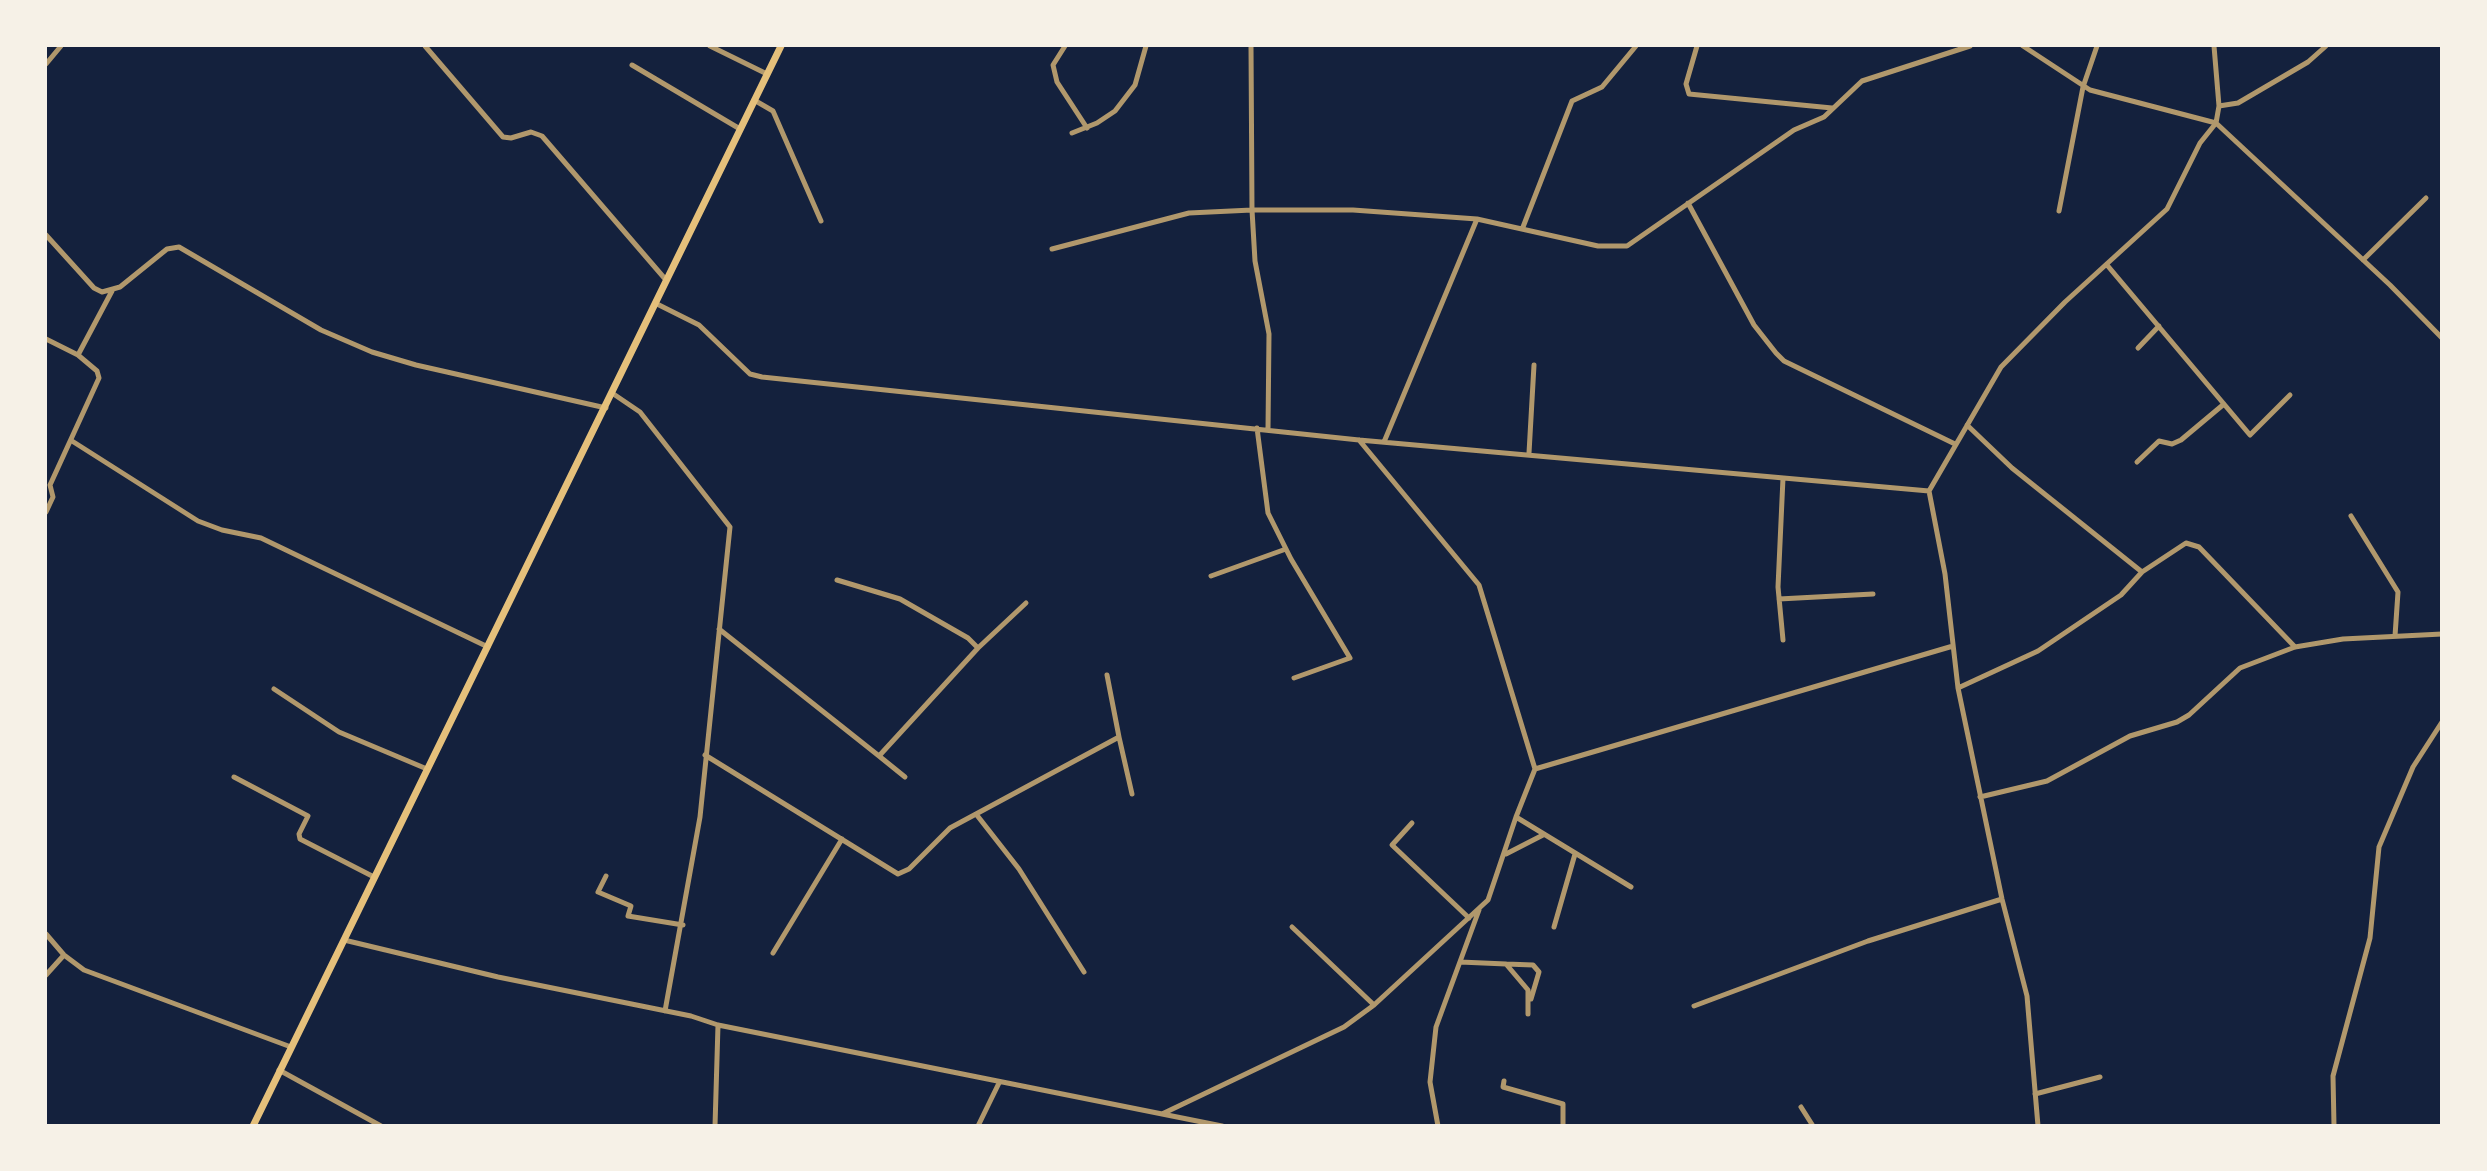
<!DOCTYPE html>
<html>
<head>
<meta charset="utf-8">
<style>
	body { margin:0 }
	#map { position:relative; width:2487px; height:1171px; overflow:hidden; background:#14213d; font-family:"Public Sans",sans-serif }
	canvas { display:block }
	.frame { position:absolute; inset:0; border:47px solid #f6f1e7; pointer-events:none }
</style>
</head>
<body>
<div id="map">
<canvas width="2487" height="1171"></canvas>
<div class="frame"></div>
</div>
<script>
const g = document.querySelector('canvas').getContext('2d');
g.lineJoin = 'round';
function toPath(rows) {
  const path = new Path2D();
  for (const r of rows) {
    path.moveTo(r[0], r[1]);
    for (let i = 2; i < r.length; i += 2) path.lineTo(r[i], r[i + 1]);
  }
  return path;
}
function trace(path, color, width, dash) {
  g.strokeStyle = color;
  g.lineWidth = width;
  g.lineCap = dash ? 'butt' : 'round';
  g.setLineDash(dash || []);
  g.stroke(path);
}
const minor = toPath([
	[425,46,503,137,511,138,531,132,542,136,666,280],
	[710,46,767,74],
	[1065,46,1053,65,1057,82,1087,128],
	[1251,46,1252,210,1255,261,1269,334,1268,429],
	[1697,46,1686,84,1689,94,1832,108],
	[2023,46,2090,90,2216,123,2200,143,2167,209,2065,302,2001,367,1929,491,1945,574,1958,688,2002,899,2027,996,2038,1126],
	[2214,46,2219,106,2216,123,2390,285,2442,338],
	[46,64,61,46],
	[632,65,740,129],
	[754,100,773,111,821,221],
	[2219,106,2238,103,2308,62,2326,46],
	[1072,133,1097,123,1115,111,1135,85,1146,46],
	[1688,203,1754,325,1776,353,1784,361,1955,444],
	[2059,211,2083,87,2097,46],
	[1523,227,1572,101,1602,87,1636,46],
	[46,235,94,288,102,292,120,287,167,249,179,247,321,330,372,352,416,365,606,408],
	[1052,249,1189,213,1252,210,1353,210,1477,219,1598,246,1627,246,1794,130,1824,117,1862,81,1970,46],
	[2363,260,2426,198],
	[2107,265,2250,435,2290,395],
	[655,303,699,325,750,374,762,377,1359,440,1929,491],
	[46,339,78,355,112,291],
	[2138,348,2159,326],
	[612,393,640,412,730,527,700,817,665,1011],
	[1967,425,2012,468,2142,572],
	[1257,428,1268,513,1291,559,1350,658,1294,678],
	[72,441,198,521,222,530,261,538,488,647],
	[1384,442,1477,219],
	[1529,453,1534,365],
	[2137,462,2159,441,2172,444,2181,440,2224,404],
	[46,512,53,497,50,485,99,378,97,371,78,355],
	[2351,516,2398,592,2395,636],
	[1211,576,1286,549],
	[837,580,900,599,968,638,978,648],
	[1779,599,1873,594],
	[719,629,879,756,978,648,1026,603],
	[1783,640,1778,587,1783,478],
	[1107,675,1119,737],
	[1958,688,2038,651,2121,595,2142,572,2186,543,2199,547,2295,647],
	[274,689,339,732,427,769],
	[705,755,898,874,909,869,950,828,1119,737,1132,794],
	[879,756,905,777],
	[1535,769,1953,646],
	[234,777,308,816,299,834,300,839,374,877],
	[1980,797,2047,781,2130,736,2177,722,2189,715,2240,668,2295,647,2343,639,2442,634],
	[976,814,1019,869,1084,972],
	[1516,817,1631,887],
	[1412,823,1392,845,1469,918],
	[1506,854,1543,835],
	[606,876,598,892,631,906,628,916,683,925],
	[1292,927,1374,1005],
	[1554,927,1575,854],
	[46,934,64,955,84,970,291,1047],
	[344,940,498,977,691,1016,718,1025,1222,1126],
	[773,953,842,839],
	[1460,962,1506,964,1528,990,1528,1014],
	[1506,964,1533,965,1539,972,1531,999],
	[46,975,64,955],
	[1694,1006,1868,941,2002,899],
	[279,1070,381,1126],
	[1504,1081,1503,1087,1563,1104,1563,1126],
	[2035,1094,2100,1077],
	[1801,1107,1813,1126],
	[1162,1114,1344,1027,1374,1005,1488,900,1516,817,1535,769,1479,585,1359,440],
	[715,1126,718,1025],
	[978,1126,999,1083],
	[1438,1126,1430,1082,1436,1027,1479,910],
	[2334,1126,2333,1076,2370,938,2379,847,2413,767,2442,722]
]);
const secondary = toPath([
	[253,1126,781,46]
]);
trace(minor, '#b1986c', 5);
trace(secondary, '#e5c07b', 7);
</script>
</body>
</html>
